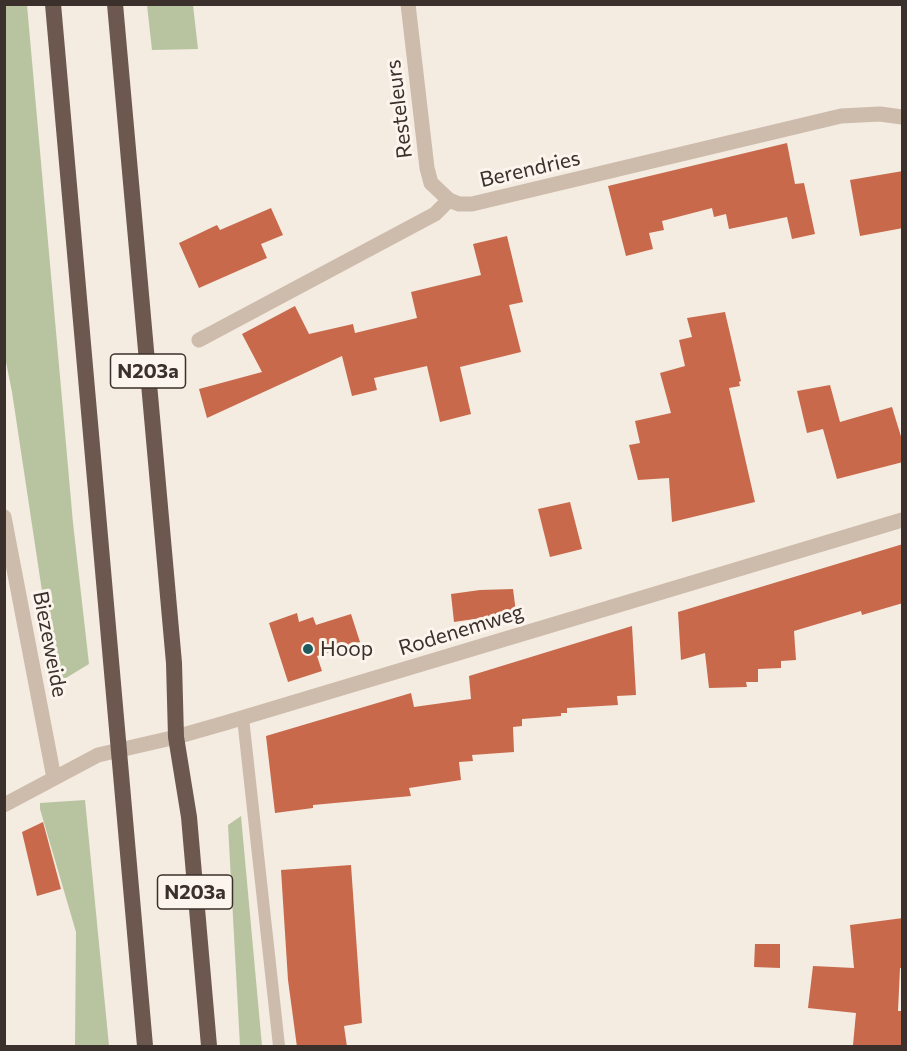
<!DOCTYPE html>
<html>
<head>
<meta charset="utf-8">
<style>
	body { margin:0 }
	#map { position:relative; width:907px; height:1051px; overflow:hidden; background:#f4ebe1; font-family:Commissioner,sans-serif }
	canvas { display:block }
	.frame { position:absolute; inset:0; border:6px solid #3b302b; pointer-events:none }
</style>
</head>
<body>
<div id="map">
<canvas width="907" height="1051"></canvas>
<div class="frame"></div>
</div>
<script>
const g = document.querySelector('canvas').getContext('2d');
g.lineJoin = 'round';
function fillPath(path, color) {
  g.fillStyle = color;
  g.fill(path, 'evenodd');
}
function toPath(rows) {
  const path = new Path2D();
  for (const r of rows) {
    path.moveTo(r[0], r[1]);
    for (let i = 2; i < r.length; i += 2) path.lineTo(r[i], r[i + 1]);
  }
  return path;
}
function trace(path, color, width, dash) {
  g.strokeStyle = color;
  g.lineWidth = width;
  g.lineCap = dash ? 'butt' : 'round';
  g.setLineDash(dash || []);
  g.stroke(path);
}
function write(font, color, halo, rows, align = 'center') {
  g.font = font + ' Commissioner,sans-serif';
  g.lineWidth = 6;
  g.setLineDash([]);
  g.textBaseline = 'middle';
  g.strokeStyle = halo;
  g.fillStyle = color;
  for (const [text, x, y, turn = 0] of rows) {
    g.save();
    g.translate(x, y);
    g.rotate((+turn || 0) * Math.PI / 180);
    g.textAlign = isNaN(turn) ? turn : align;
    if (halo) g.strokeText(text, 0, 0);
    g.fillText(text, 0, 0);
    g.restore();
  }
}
const green = toPath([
	[4,5,27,5,73,523,89,664,56,684,12,392,5,357,4,309,6,309,4,299],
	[147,5,193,5,198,49,152,50],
	[85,800,109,1046,75,1046,76,932,40,809,40,803],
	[241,816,262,1046,240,1046,228,825]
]);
const building = toPath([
	[787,143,795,184,804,183,815,234,792,239,787,217,729,229,726,214,714,217,712,208,662,221,664,230,649,233,653,249,626,256,608,186],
	[903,171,903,228,860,236,850,180],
	[271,208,283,235,261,244,267,258,199,288,179,243,217,225,220,230],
	[507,236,523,302,509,305,521,352,460,367,471,414,440,422,427,366,374,378,377,390,352,396,342,356,207,418,199,389,262,372,242,334,295,306,309,334,353,324,355,333,417,318,411,292,481,275,473,244],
	[725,312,741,381,739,382,740,386,729,388,755,502,672,522,669,478,638,480,629,445,640,443,635,421,671,413,660,373,685,366,679,340,692,337,687,318],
	[830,385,840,422,892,407,903,443,903,462,837,479,823,429,807,433,797,391],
	[570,502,582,549,550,557,538,509],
	[903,544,903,603,862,615,861,611,794,631,796,660,781,661,781,668,758,669,758,682,746,682,747,687,709,688,705,653,681,660,678,612],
	[513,589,516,612,489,621,488,617,454,622,451,594,480,590],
	[297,613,299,622,313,617,316,625,351,614,360,642,317,656,322,671,288,682,269,623],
	[632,626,636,695,617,696,618,705,567,708,567,713,561,713,561,716,522,719,522,726,513,727,514,752,472,755,473,761,459,762,461,780,409,788,411,796,313,805,313,808,275,813,266,736,411,693,414,707,471,699,469,676],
	[43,822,61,889,37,896,22,832],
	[351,865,362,1023,344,1026,347,1047,297,1047,288,980,281,870],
	[903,918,903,968,900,968,898,1011,903,1011,903,1047,853,1045,856,1013,808,1008,813,966,854,968,850,925],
	[755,944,780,944,780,968,754,967]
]);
const service = toPath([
	[243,718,279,1046]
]);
const minor = toPath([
	[408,4,427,168,431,183,449,200],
	[199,340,435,214,449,200,459,204,472,204,841,116,880,114,902,117],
	[4,517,54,778],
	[4,805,98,755,176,737,225,723,902,520]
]);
const trunk = toPath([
	[53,4,145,1046],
	[115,4,174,663,176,737,189,817,209,1046]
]);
const markers = [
	[308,649,6,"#1f5a5e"]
];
const shields = [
	[148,371,75],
	[195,892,75]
];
const shieldNames = [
	["N203a",148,371],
	["N203a",195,892]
];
const streetNames = [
	["Resteleurs",399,109,-97],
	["Berendries",530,169,-13],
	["Rodenemweg",461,630,-17],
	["Biezeweide",50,644,79]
];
const poiNames = [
	["Hoop",320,649]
];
fillPath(green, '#b8c4a0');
fillPath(building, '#c8694b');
trace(service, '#cdbbac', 12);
trace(minor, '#cdbbac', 15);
trace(trunk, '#6c584f', 16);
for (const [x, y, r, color] of markers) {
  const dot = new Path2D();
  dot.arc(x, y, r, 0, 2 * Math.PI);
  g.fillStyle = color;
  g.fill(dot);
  trace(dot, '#fbf5ee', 2);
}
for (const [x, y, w] of shields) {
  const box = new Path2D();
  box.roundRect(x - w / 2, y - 17, w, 34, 4.5);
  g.fillStyle = '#fbf5ee';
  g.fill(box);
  trace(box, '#3b302b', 1.5);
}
write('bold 20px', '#3b302b', null, shieldNames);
write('21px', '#3b302b', '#fbf5ee', streetNames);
write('21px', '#3b302b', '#fbf5ee', poiNames, 'left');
</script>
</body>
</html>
